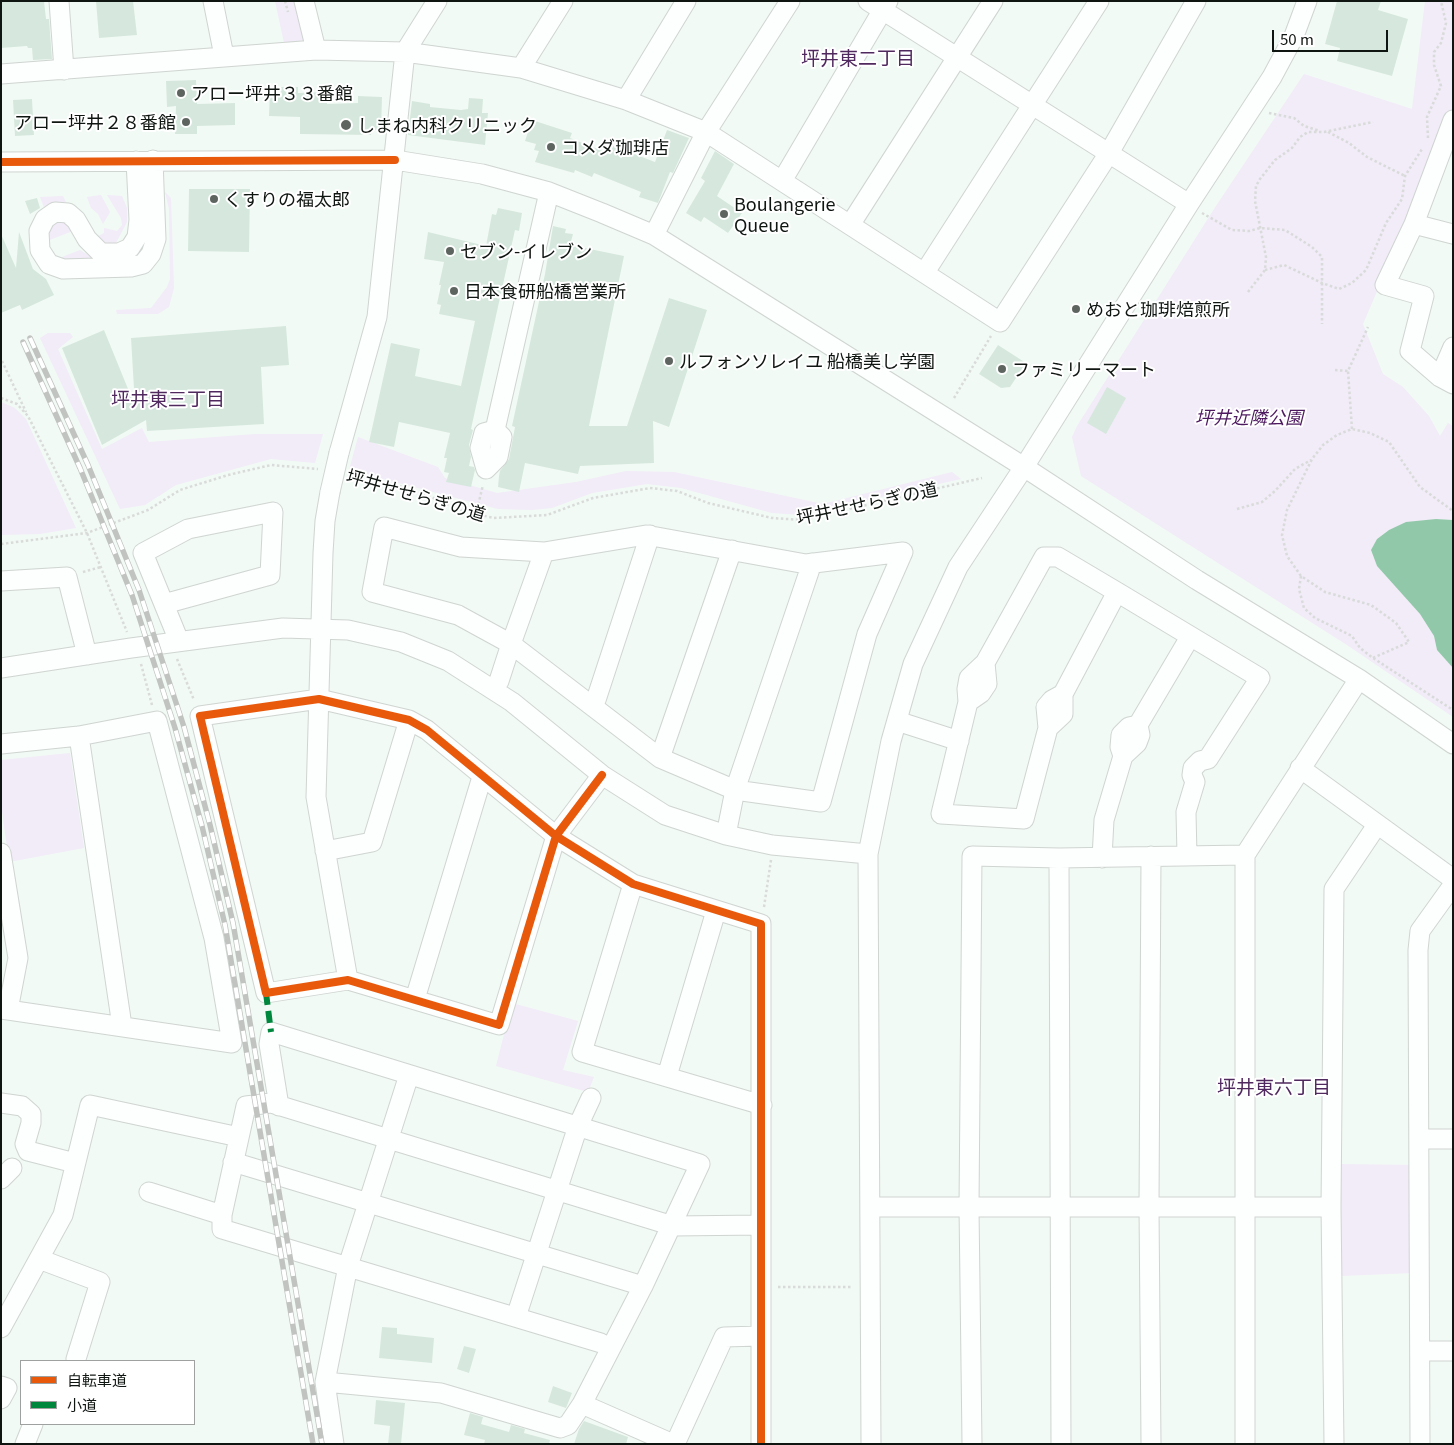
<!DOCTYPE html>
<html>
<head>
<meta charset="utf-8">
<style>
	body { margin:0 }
	#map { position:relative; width:1454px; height:1445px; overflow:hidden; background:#f2faf5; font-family:Georgia,"Noto Sans JP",serif }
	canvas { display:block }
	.frame { position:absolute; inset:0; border:2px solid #0f1511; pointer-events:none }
	.legend { position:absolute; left:20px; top:1360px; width:175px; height:65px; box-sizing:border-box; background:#fff; border:1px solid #9fa1a0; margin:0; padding:6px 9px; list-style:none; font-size:15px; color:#0f1511 }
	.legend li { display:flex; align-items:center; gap:10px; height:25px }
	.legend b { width:25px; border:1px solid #9fa1a0 }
	.scale { position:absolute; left:1272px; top:30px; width:116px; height:22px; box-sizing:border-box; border:2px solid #0f1511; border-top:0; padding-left:6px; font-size:15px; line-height:18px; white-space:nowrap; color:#0f1511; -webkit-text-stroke:4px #fff; paint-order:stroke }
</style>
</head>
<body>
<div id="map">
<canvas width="1454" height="1445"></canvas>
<div class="frame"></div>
<ul class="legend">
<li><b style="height:6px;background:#e8590c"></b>自転車道</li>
<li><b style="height:6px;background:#00873e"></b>小道</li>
</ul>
<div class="scale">50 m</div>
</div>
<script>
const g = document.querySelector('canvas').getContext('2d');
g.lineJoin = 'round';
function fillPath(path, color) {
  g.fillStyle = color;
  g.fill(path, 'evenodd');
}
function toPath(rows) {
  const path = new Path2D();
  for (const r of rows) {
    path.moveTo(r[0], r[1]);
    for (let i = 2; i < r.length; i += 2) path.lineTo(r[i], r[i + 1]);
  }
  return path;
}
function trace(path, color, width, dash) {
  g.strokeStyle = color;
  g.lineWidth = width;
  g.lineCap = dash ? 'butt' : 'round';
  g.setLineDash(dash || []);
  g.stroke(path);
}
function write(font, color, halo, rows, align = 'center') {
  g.font = font + ' Georgia,"Noto Sans JP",serif';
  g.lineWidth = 4;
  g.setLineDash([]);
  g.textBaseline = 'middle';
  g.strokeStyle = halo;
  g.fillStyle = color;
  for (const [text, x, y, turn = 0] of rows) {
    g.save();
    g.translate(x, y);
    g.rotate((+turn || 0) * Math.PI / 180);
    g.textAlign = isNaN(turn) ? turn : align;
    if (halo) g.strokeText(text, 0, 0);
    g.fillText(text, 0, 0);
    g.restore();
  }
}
const green = toPath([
	[275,1,296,1,306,40,284,43],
	[1425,1,1453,1,1453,115,1363,324,1383,374,1403,387,1429,416,1440,436,1448,423,1453,426,1453,520,1436,519,1389,530,1377,539,1371,551,1377,566,1420,614,1434,636,1437,650,1453,668,1453,717,1347,645,1081,476,1072,437,1077,426,1214,209,1304,74,1412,109],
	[165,192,171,198,174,288,169,307,158,314,117,314,116,310,151,308,167,287,170,279,169,209],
	[101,195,110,212,103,224,98,214,91,208,87,197],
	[107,195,122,196,127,208,127,222,116,243,107,244,98,236,104,233,104,228,117,231,122,225,121,218],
	[147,195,151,195,152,198,150,240,144,251,136,259,128,263,101,264,83,264,63,261,62,257,80,250,100,262,125,260,132,257,140,249,145,238],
	[63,196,66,202,45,210,40,197],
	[56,221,66,221,73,231,47,241,46,231],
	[48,333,70,333,73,337,58,349,102,449,142,428,149,442,255,434,323,434,315,463,271,459,176,485,145,505,120,509,40,338],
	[1,402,15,408,26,419,76,528,40,534,1,535],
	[358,437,438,467,445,478,497,493,576,482,626,471,674,472,823,504,952,472,961,479,801,515,772,513,681,488,647,484,592,493,552,508,532,510,498,509,349,470],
	[70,753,84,848,9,862,1,804,1,760],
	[512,1003,578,1021,563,1070,594,1077,588,1092,496,1066],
	[1339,1164,1412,1165,1413,1273,1340,1276]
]);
const water = toPath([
	[1436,519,1453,520,1453,668,1437,650,1434,636,1420,614,1377,566,1371,550,1377,539,1389,530,1406,522]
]);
const building = toPath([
	[1,1,44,1,46,19,49,19,52,59,33,60,32,48,28,48,27,46,1,48],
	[96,1,133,1,137,35,99,38],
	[1337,1,1381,1,1378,10,1408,19,1392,76,1337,61,1340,48,1325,44],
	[196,80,197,104,235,103,235,125,197,126,197,134,175,134,176,106,167,107,166,81],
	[270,87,298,87,298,93,327,92,327,104,358,103,358,96,382,97,381,130,372,130,371,135,300,134,300,117,269,116],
	[469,98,483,99,482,113,488,113,485,145,408,135,412,101,430,104,430,107,461,110,468,109],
	[32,99,34,135,15,136,13,100],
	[532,120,572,133,570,138,610,154,613,146,655,162,667,130,689,138,673,173,670,172,658,203,639,197,641,192,594,173,592,177,575,170,574,173,535,162,539,151,534,150,536,144,525,141],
	[715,151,734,164,717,196,742,213,728,233,704,217,701,222,686,213,705,181,701,178],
	[189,189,250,189,249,252,188,251],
	[37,198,40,208,30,214,25,201],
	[498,208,522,213,519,231,515,230,471,429,473,430,469,445,471,457,469,466,474,467,475,470,471,487,446,482,449,473,444,472,447,458,444,458,450,433,399,422,394,447,369,442,391,343,420,349,415,376,461,386,475,321,439,314,441,305,437,304,441,285,439,285,444,262,424,259,428,232,486,246,492,214,496,215],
	[553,226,566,229,565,233,573,234,570,245,624,256,589,426,627,426,669,298,707,310,669,427,653,421,654,463,580,466,578,474,525,463,519,492,498,487,499,476,500,471,509,459,515,427,512,426,515,412,545,274],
	[19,232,33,269,46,279,54,295,22,310,20,305,1,313,1,234,16,268],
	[286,326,289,365,261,367,264,424,147,431,146,420,102,445,62,348,104,330,135,406,131,338],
	[998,345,1026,363,1010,387,1001,388,979,374],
	[1107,387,1126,398,1106,434,1087,423],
	[382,1327,397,1328,397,1334,434,1338,432,1363,379,1358],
	[464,1346,476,1349,469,1373,457,1369],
	[553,1386,572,1393,566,1408,548,1402],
	[376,1400,405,1403,401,1444,388,1444,390,1426,374,1424],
	[470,1413,483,1417,481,1424,509,1432,511,1425,525,1429,524,1433,550,1440,549,1444,484,1444,485,1440,464,1435],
	[584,1421,628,1437,626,1444,574,1444,579,1429]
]);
const path = toPath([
	[285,1,288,12],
	[1269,113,1294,118,1304,126,1320,131],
	[1328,132,1349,143,1367,157,1405,176],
	[1428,138,1427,117,1441,86,1434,65,1434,52,1441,43,1446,23,1441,1],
	[1202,213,1232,230,1249,231,1260,228,1285,230,1312,247,1322,257,1322,324],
	[1265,270,1284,265,1322,283,1339,289,1352,283,1366,270,1386,223,1402,199,1405,176,1422,149],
	[1248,292,1265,270,1266,257,1255,201,1256,186,1260,179,1275,160,1292,148,1300,137,1308,132,1324,132,1373,122],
	[2,361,26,412],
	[1335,370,1348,371],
	[1,398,17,404,28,416,87,533,127,632],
	[954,398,991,336],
	[1352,429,1348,371,1368,327],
	[351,475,373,479,420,492,462,511,494,518,547,515,593,498,650,488,677,491,708,503,772,518,802,520,982,478],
	[1237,509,1262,502,1275,491,1295,469,1311,460],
	[476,514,483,485],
	[1,544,87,533,148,510,180,490,228,475,271,465,318,469],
	[83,572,101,567],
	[1301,576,1299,589,1304,608,1315,618,1352,636,1360,648,1373,658,1453,710],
	[1373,658,1409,642,1396,623,1371,605,1325,592,1301,576,1287,556,1282,535,1287,510,1312,459,1323,445,1337,435,1352,429,1370,433,1389,442,1420,487,1453,511],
	[177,659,194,700],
	[141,664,152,705],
	[764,907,771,860],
	[778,1287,853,1287]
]);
const minor = toPath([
	[59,1,64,70],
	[213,1,224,56],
	[304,1,316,50],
	[868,1,1189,204],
	[521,68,563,1],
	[1,74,316,50,405,52,521,68,626,100,706,132,1000,322,1109,153,1196,1],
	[626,100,686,1],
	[1453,120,1414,224,1385,285,1424,296,1410,351,1440,377,1453,384],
	[136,161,139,220,137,237,130,248,119,253,101,253,87,239,76,220,68,213,55,212,45,219,39,231,40,250,49,264,63,269,131,267,143,264,151,254,156,239,153,160],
	[1,162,395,160,482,174,549,192,602,213,654,235,1024,467,1197,580,1359,679,1453,744],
	[782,181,888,1],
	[1414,224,1453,234],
	[850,225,993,1],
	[654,235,706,132,790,1],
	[925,272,1099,1],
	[1440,377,1453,347],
	[495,430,484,433,480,448,486,469,498,457,502,437,495,430,549,192],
	[339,453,377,317,405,52,437,1],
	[330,492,325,521,323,553,316,797,348,980],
	[1,581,67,577,87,655],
	[1117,592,1063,694,1052,700,1046,707,1048,728,1024,819,941,814,968,702,967,689,969,678,985,663,1044,557,1058,557,1117,592,1260,678,1208,759,1200,761,1193,768,1192,775,1195,782,1186,812,1187,856],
	[164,604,270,575,273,512,188,529,143,553,179,641],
	[1,668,131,648,283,628,348,630,401,642,448,661,512,702,602,775,665,815,726,835,772,845,868,854],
	[493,689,499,681,511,644,458,615,372,592,384,527,461,547,544,552,646,535,806,564,903,552,867,634,821,802,735,790,660,758,511,644,544,552],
	[968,702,981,693,987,684,985,663],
	[594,706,650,535],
	[897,721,959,741],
	[1048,728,1063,714,1063,694],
	[79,736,122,1026],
	[1,744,79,736,157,721,214,938,232,1043,1,1009],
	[1123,756,1137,743,1140,735,1138,725],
	[660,758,732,550],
	[1300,768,1453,879],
	[602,775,556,836,499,1025,348,980,266,993,200,716,319,699,409,720,427,730,556,836,633,884,761,924,761,1444],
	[726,835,735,790,812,563],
	[325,851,372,842,409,720],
	[1,853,18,958,8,1010],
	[1059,858,1061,1444],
	[1102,858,1104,820,1123,756,1120,747,1121,735,1129,727,1138,725,1190,637],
	[633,884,582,1052,762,1105],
	[415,999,482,777],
	[667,1076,716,911],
	[1,1103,22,1106,31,1114,31,1123,25,1144,28,1151,75,1163],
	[279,1106,269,1044,271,1032,700,1164,643,1286,582,1404,673,1444],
	[1419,1139,1453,1139],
	[233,1162,643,1286],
	[1,1179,12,1168],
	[149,1192,222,1215],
	[871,1207,1331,1207],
	[39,1259,100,1282,76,1359],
	[516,1317,578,1126,591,1098],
	[1,1328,63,1215,90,1105,239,1137],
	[601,1343,222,1229,222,1215,246,1106,271,1103,673,1226,761,1225],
	[1420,1351,1453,1351],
	[325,1382,441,1393,560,1428,568,1425,582,1404],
	[1,1386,7,1388,1,1399],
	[25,1444,33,1424],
	[334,1444,325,1382,348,1266,409,1075],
	[675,1444,724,1337,760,1336],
	[871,1444,868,854,891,741,913,664,958,567,1024,467,1189,204,1272,77,1294,36,1307,1],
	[972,1444,969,1207,972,856,1059,858,1245,855],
	[1151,1444,1149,1207,1151,856],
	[1245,1444,1245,855,1359,679],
	[1334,1444,1331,1207,1334,889,1377,825],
	[1420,1444,1418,950,1420,931,1453,885]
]);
const rail = toPath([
	[30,338,88,465,139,590,184,727,210,825,233,923,322,1444],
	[23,342,80,468,132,595,175,728,202,826,225,925,313,1444]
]);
const minorBridge = toPath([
	[330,492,339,453]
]);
const quiet = toPath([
	[266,993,271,1032]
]);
const cycleway = toPath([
	[1,162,395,160],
	[602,775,556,836,499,1025,348,980,266,993,200,716,319,699,409,720,427,730,556,836,633,884,761,924,761,1444]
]);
const markers = [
	[181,93,5,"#5e6561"],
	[186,122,5,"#5e6561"],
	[346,125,6,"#5e6561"],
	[551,147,5,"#5e6561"],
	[214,199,5,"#5e6561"],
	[724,214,5,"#5e6561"],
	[450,251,5,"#5e6561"],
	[454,291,5,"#5e6561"],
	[1076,309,5,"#5e6561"],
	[669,361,5,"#5e6561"],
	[1002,369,5,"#5e6561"]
];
const poiNames = [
	["アロー坪井３３番館",191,93],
	["アロー坪井２８番館",176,122,"right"],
	["しまね内科クリニック",357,125],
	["コメダ珈琲店",561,147],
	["くすりの福太郎",224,199],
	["Boulangerie",734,204],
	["Queue",734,225],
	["セブン-イレブン",460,251],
	["日本食研船橋営業所",464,291],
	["めおと珈琲焙煎所",1086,309],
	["ルフォンソレイユ 船橋美し学園",679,361],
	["ファミリーマート",1012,369]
];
const parkNames = [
	["坪井近隣公園",1249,417]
];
const streetNames = [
	["坪井せせらぎの道",416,495,16],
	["坪井せせらぎの道",867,503,-12]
];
const neighbourhoodNames = [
	["坪井東二丁目",858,58],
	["坪井東三丁目",168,399],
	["坪井東六丁目",1274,1087]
];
fillPath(green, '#f2ebf8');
fillPath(water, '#92c8aa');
fillPath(building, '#d6e8de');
trace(minor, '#cfd5d1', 21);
trace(path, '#d8dbd9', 2.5, [2.5, 2.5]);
trace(minor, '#fdfefe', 19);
trace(rail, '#c1c3c1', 5.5);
trace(rail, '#fff', 4, [11]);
trace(minorBridge, '#cfd5d1', 21, []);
trace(minorBridge, '#fdfefe', 19);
trace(quiet, '#00873e', 6, [12, 6]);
trace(cycleway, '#e8590c', 8);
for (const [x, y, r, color] of markers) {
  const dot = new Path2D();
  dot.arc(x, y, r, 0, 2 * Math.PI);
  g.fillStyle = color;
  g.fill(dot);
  trace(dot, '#fff', 2);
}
write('18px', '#0f1511', '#fff', poiNames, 'left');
write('italic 18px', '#4d1a5f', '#fff', parkNames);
write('18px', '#0f1511', '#fff', streetNames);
write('19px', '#50295f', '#fff', neighbourhoodNames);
</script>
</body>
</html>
